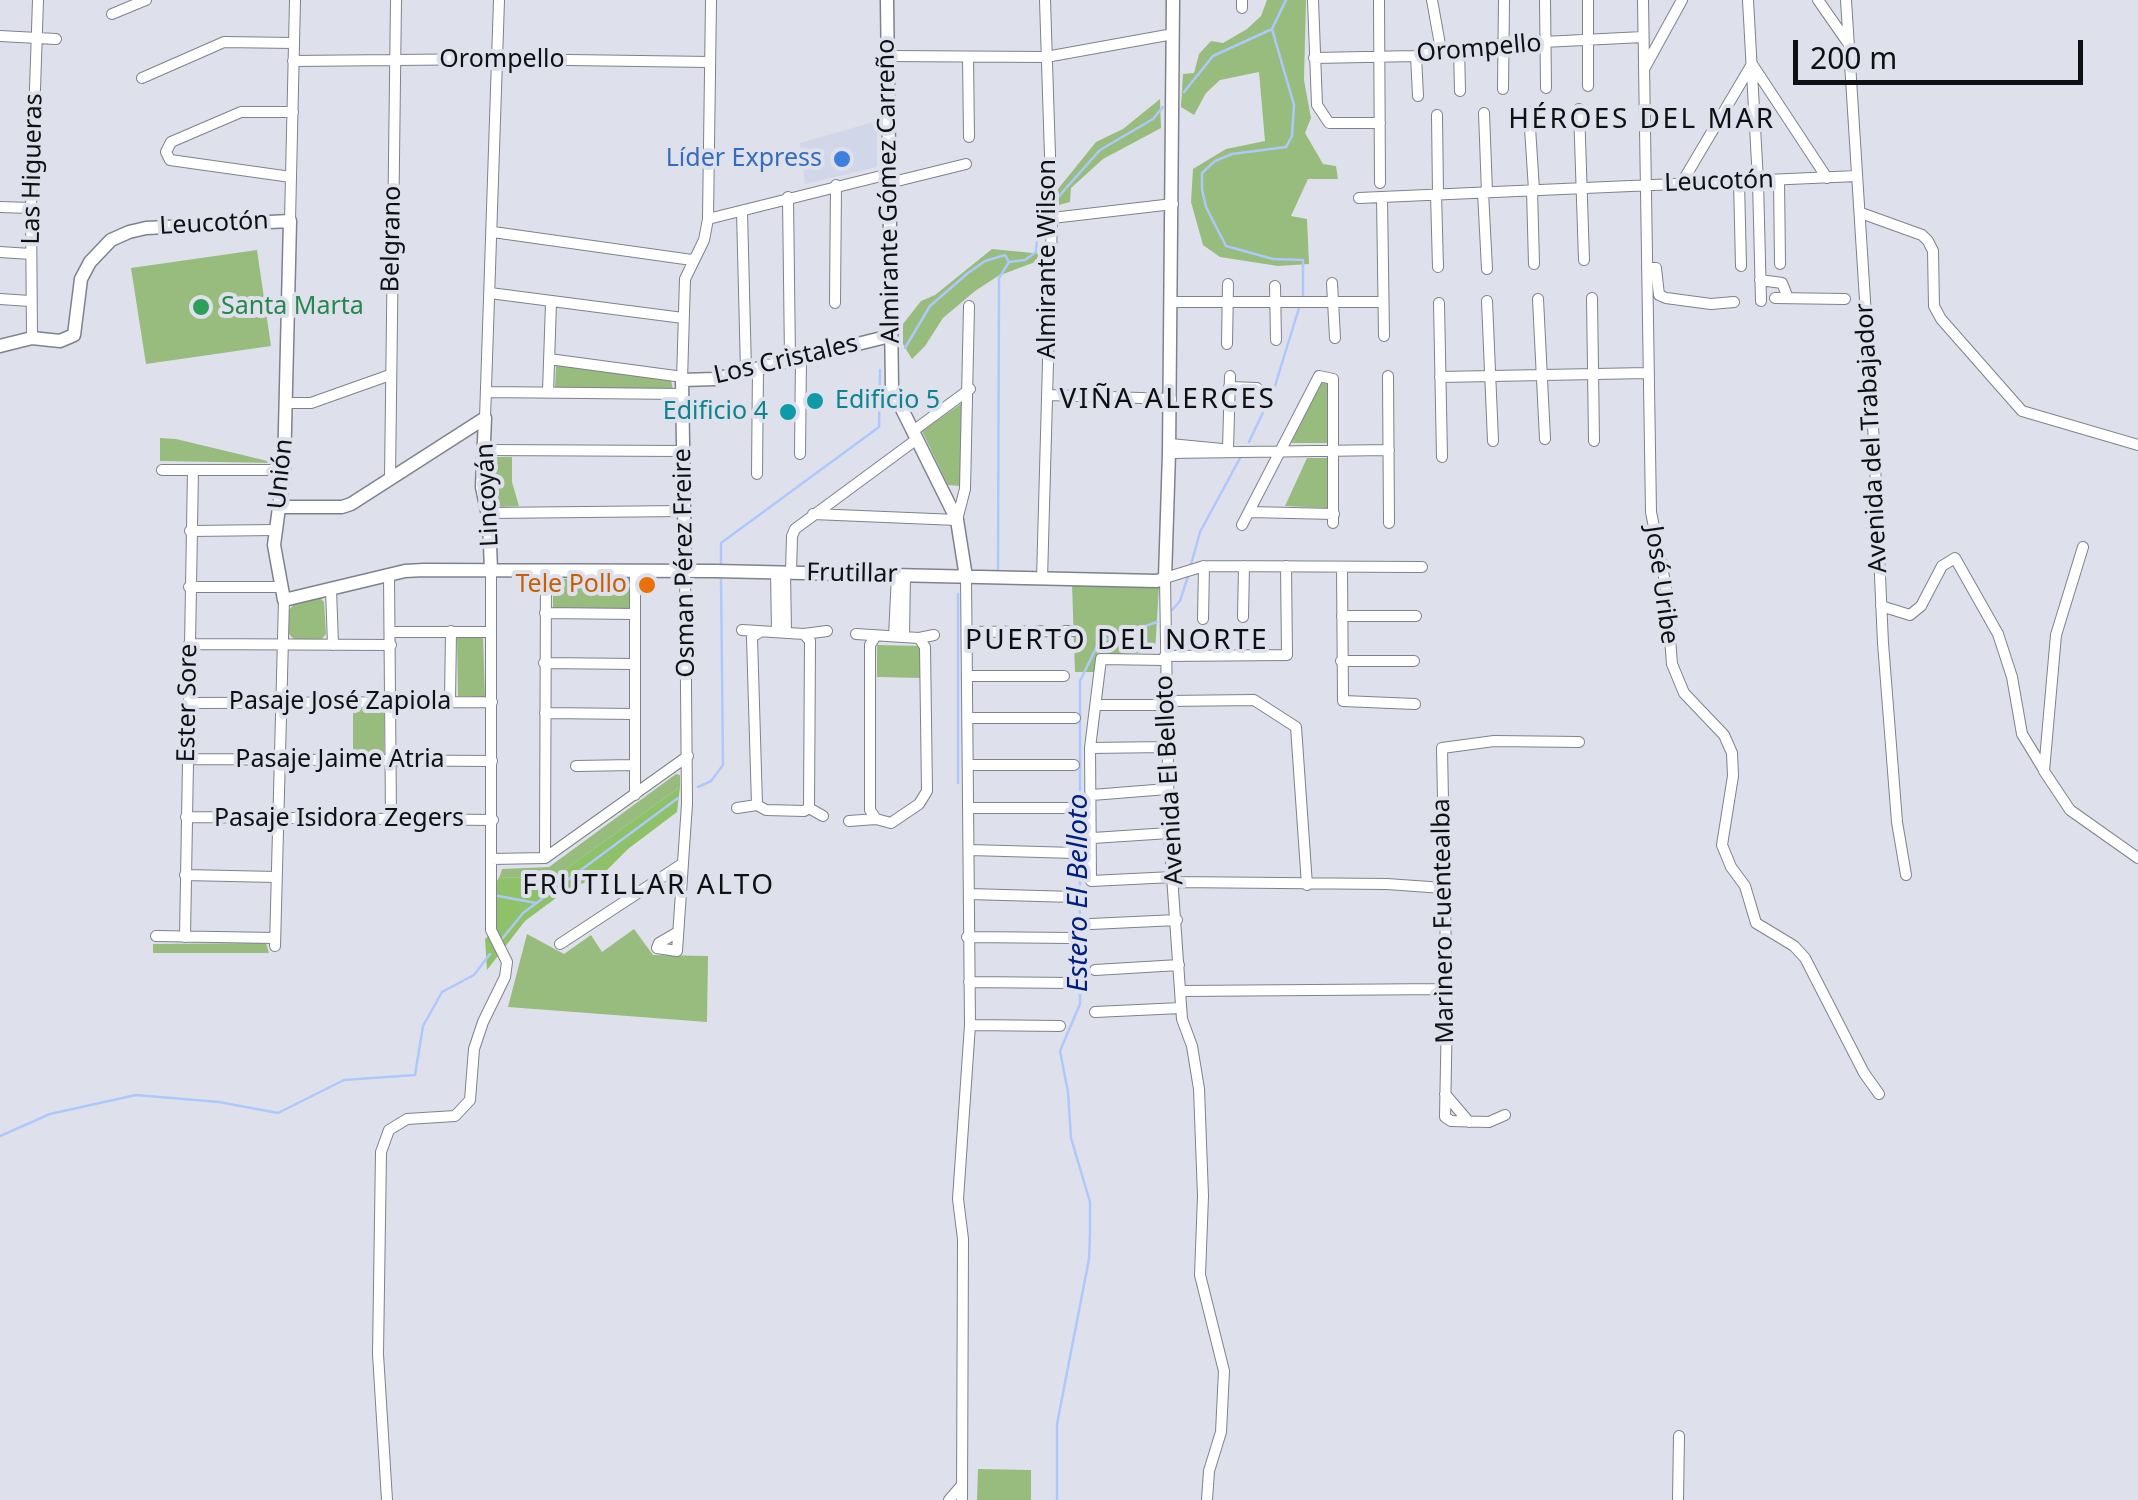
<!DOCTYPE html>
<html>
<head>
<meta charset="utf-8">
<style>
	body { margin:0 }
	#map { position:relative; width:2138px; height:1500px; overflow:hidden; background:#dee1ec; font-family:"Noto Sans",sans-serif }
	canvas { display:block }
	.scale { position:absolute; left:1793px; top:40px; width:290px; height:45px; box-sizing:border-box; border:5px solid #0f1014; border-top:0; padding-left:12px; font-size:30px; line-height:35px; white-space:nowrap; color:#0f1014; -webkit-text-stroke:8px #dee1ec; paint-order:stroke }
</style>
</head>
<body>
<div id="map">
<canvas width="2138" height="1500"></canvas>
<div class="scale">200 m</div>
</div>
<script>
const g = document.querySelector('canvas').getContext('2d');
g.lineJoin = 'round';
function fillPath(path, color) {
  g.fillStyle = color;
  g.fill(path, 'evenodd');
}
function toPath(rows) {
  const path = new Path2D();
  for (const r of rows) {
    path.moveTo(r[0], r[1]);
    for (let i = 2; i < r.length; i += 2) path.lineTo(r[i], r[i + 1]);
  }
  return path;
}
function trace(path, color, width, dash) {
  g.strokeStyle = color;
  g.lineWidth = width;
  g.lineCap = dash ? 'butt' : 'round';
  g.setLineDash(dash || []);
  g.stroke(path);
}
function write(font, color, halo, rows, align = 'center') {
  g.font = font + ' "Noto Sans",sans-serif';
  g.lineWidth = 8;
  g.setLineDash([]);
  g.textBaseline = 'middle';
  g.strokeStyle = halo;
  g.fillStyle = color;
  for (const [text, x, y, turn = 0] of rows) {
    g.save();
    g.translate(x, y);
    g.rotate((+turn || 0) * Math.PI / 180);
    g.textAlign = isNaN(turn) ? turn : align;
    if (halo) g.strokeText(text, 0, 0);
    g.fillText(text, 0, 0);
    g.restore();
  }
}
const built = toPath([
	[877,121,877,167,805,184,800,143]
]);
const green = toPath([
	[1267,0,1306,0,1304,80,1311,118,1305,133,1323,164,1336,166,1338,179,1308,179,1291,216,1307,219,1309,264,1278,266,1220,257,1203,245,1191,202,1193,169,1226,149,1265,141,1259,72,1220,80,1206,93,1194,115,1181,107,1183,74,1194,73,1199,54,1211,41,1223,43,1247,29,1261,16],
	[1160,99,1161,128,1103,159,1071,188,1070,202,1059,205,1058,189,1096,142,1123,129],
	[992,249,1043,254,1043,259,998,276,975,291,943,318,925,346,912,359,903,344,903,324,921,301,935,295],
	[257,250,271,346,146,364,131,268],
	[556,365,671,380,673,390,555,388],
	[1322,381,1330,382,1329,443,1291,443],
	[965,401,960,486,948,485,922,431],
	[160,438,176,439,276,463,160,461],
	[493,457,512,457,512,482,519,506,496,507,492,487],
	[1307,458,1329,458,1327,508,1285,506],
	[631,578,631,608,553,608,553,579],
	[1072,585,1159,586,1155,652,1098,655,1097,672,1075,672],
	[320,598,324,602,326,634,321,640,297,642,289,634,289,610,295,603],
	[457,637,483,637,485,697,458,696],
	[877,645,921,646,922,678,877,677],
	[353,709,384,709,384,756,353,756],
	[676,774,680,775,680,787,556,876,499,878,502,869,549,867],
	[634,929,653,955,708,956,707,1022,508,1007,527,934,564,954,591,935,602,952],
	[266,943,269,953,153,953,153,944],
	[978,1469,1031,1470,1031,1500,977,1500]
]);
const forest = toPath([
	[680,787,677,812,628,849,605,872,560,895,525,921,487,970,485,939,496,928,494,885,499,878,556,876]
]);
const stream = toPath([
	[1286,0,1272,29,1294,105,1292,136,1286,147,1232,154,1215,161,1202,173,1202,189,1206,207,1226,246,1273,259,1303,260,1303,296],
	[1184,92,1213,56,1270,30],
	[1059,196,1100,150,1153,119,1163,107],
	[905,348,930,306,968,273,985,261,1005,255,1009,262,1025,260,1036,252,1038,224,1044,212],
	[1249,442,1274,389,1299,308],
	[721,568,721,543,879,427,880,370],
	[1190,568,1200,532,1240,458],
	[998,570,999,278,1009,262],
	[958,594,958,783],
	[1172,610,1180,601,1188,576],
	[698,787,711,781,723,765,721,576],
	[498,896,536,903],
	[502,939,523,913,678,798],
	[0,1136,50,1114,136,1095,219,1102,278,1113,344,1080,415,1075,423,1026,442,992,474,975,490,954],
	[1057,1500,1057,1424,1089,1259,1090,1234,1090,1202,1071,1138,1068,1092,1060,1051,1080,1004,1080,681,1099,642,1157,622]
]);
const minor = toPath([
	[1242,0,1242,8],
	[1313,0,1317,105,1329,123,1380,123],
	[1379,0,1380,183],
	[1432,0,1441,50],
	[1545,0,1546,88],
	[1588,0,1588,86],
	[1643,0,1651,512,1666,587,1672,664,1684,693,1724,735,1732,753,1733,776,1722,845,1731,867,1745,886,1756,923,1794,946,1805,958,1864,1073,1879,1094],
	[1748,0,1758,181,1761,301],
	[1818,0,1848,43],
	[1846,0,1874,442,1883,643,1897,822,1906,875],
	[112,14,146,0],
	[0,36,56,39],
	[1459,48,1460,91],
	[887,56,1046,57,1173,34],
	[1416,56,1418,96],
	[968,57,969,137],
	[1314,58,1416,56,1441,50,1503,44,1643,37],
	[293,61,498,59,710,62],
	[1644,69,1682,0],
	[142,78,224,42,294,43],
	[1503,89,1504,0],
	[1579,109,1584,260],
	[1529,112,1534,190],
	[1484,113,1487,192],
	[1437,115,1438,194],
	[291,177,170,160,166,152,171,142,241,112,293,112],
	[1779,180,1780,264],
	[1739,181,1741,266],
	[889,183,966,164],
	[1681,184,1752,64,1827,178],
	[1532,190,1534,264],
	[1483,192,1487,269],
	[1436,194,1438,267],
	[788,197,790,360],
	[1382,197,1384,336],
	[1359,198,1857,176],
	[0,207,31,208],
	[742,211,746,371],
	[1861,213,1922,235,1928,241,1933,251,1934,306,1941,319,2022,411,2138,445],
	[1052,218,1173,204],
	[708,219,889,174],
	[290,221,295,0],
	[493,232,692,260],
	[0,252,31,254],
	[1647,268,1656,268,1659,295,1666,298,1711,304,1734,302],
	[1760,280,1782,283,1788,298],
	[1332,283,1335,338],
	[1275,286,1276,340],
	[490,293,683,318],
	[1592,298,1594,441],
	[1775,298,1845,299],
	[0,299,30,301],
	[1538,299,1545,439],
	[1487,301,1493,441],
	[1172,302,1383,302],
	[835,303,836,185],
	[1439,303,1442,457],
	[32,338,31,208,38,0],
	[1227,344,1228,284],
	[549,359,683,377],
	[1388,376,1389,523],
	[1440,377,1647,373],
	[682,380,685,279,704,240,708,219,711,0],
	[1229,387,1257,388],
	[487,392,682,394],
	[548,392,551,303],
	[1047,395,1171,399],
	[286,403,311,403,390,375],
	[485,418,499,0],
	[913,431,970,389],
	[1170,444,1222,449],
	[484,450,683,451],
	[1228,450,1230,376],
	[1169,453,1389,450],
	[800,454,801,357],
	[162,470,284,470],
	[757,474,758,368],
	[390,478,396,0],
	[1250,512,1334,514],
	[488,513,683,511],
	[813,514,957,520,965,489,969,306],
	[1242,525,1319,376,1333,379,1333,523],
	[190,531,275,530],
	[2083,547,2056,635,2044,771,2070,810,2138,858],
	[1342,567,1343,701,1415,704],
	[635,571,635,795],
	[776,572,777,632],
	[785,572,786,632],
	[791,572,792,536,795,529,917,439],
	[389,575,391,819],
	[1042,579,1052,218,1045,0],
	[189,587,280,587],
	[331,589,333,645],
	[1881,606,1910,615,1921,606,1942,566,1955,558,1998,634,2012,677,2022,734,2044,770],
	[545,613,635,614],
	[1342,616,1416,616],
	[1243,617,1244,566],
	[1203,619,1204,566],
	[742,630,804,634,827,631],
	[391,632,491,632],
	[968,632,1074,631],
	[804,634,810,641,809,808],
	[856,634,919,638,934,635],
	[894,636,897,575],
	[875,637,870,645,870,810,876,819],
	[904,637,905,575],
	[189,644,391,645],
	[1165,656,1287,655,1286,566],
	[1164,660,1101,659,1090,748,1091,881,1173,877],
	[1341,661,1414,661],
	[544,663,635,664],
	[968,676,1064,676],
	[450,701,451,631],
	[1166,701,1254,700,1296,727,1307,885],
	[188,703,492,702],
	[1097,705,1166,705],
	[545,713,635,714],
	[969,718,1075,718],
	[1090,748,1166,747],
	[187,759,492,761],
	[968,765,1074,765],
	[576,766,634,765],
	[1092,795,1167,789],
	[757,805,752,637,760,632],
	[737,808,757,805,766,810,804,811,809,808,823,816],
	[968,808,1074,808],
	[186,817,493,820],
	[849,821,876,819,891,823,919,804,927,791,925,647,919,638],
	[1093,838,1169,833],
	[970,850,1075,853],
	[545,858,546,571],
	[491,859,545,858,688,756],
	[185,875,276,877],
	[1174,882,1387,884,1443,888],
	[969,894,1074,897],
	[1091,924,1177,920],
	[678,932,659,943,657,948,677,951,687,804,685,570],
	[156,936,275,938],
	[185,937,193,470],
	[967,937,1073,938],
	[560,944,682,864],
	[275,946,284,600],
	[1095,970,1179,965],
	[969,982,1073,983],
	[1180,991,1446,989],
	[1095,1012,1181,1008],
	[970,1025,1060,1026],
	[1445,1094,1469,1122],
	[1505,1115,1489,1122,1451,1121,1445,1117,1447,1010,1442,748,1494,741,1579,742],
	[387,1500,378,1354,381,1152,389,1130,407,1119,455,1116,470,1100,474,1049,483,1022,505,977,507,962,491,930,491,570],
	[949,1500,962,1485],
	[962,1500,963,1239,958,1199,970,1025,966,577],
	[1207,1500,1209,1471,1221,1432,1224,1371,1200,1275,1203,1196,1199,1089,1192,1046,1182,1019,1169,833,1165,578,1204,566,1422,567],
	[1678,1500,1679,1436]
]);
const tertiary = toPath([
	[887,0,892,389,957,520,966,577],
	[0,346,32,338,60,341,74,335,81,279,90,262,111,240,129,232,146,228,290,221,284,470,274,545,284,600,405,571,424,570,715,571,1157,581,1165,578,1169,453,1173,0],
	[279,507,342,507,351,504,485,418,482,487,489,520,491,570],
	[685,570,682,380,715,379,890,336]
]);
const markers = [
	[842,159,10,"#3f7fe0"],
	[201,307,10,"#2e9e5b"],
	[815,401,10,"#0f9aa8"],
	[788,412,10,"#0f9aa8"],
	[647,585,10,"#e8710a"]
];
const streetNames = [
	["Orompello",1479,49,-5],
	["Orompello",502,60],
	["Las Higueras",33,169,-89],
	["Leucotón",1719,182,-2],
	["Almirante Gómez Carreño",889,191,-91],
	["Leucotón",214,224,-3],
	["Belgrano",392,239,-89],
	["Almirante Wilson",1048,259,-90],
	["Los Cristales",786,360,-13],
	["Avenida del Trabajador",1872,438,-93],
	["Unión",281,474,-84],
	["Lincoyán",488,495,-93],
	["Osman Pérez Freire",685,563,-91],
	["Frutillar",852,574,1],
	["José Uribe",1661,585,82],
	["Pasaje José Zapiola",340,702],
	["Ester Sore",188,703,-89],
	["Pasaje Jaime Atria",340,760],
	["Avenida El Belloto",1170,780,-93],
	["Pasaje Isidora Zegers",339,819],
	["Marinero Fuentealba",1444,921,-91]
];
const shopNames = [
	["Líder Express",822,159]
];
const leisureNames = [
	["Santa Marta",221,307]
];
const cultureNames = [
	["Edificio 5",835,401],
	["Edificio 4",768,412,"right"]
];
const foodNames = [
	["Tele Pollo",627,585]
];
const neighbourhoodNames = [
	["HÉROES DEL MAR",1642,120],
	["VIÑA ALERCES",1168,400],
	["PUERTO DEL NORTE",1117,641],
	["FRUTILLAR ALTO",649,886]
];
const waterNames = [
	["Estero El Belloto",1079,893,-90]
];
fillPath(built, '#d1d6e8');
fillPath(green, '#98bc7d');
fillPath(forest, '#8fc168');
trace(stream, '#aec8fb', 2.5);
trace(minor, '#7f828c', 12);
trace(tertiary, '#7f828c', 15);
trace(minor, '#fff', 10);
trace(tertiary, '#fff', 12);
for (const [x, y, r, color] of markers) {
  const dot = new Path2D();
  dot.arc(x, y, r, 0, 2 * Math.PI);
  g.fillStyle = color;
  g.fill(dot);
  trace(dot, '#dee1ec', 4);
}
write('25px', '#0f1014', '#dee1ec', streetNames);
write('25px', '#366cbe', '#dee1ec', shopNames, 'right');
write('25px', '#27864d', '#dee1ec', leisureNames, 'left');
write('25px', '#0d838f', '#dee1ec', cultureNames, 'left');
write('25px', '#c56008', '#dee1ec', foodNames, 'right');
g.letterSpacing = '2.5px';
write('28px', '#0f1014', '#dee1ec', neighbourhoodNames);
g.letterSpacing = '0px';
write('italic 28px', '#01207e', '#dee1ec', waterNames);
</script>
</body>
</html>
